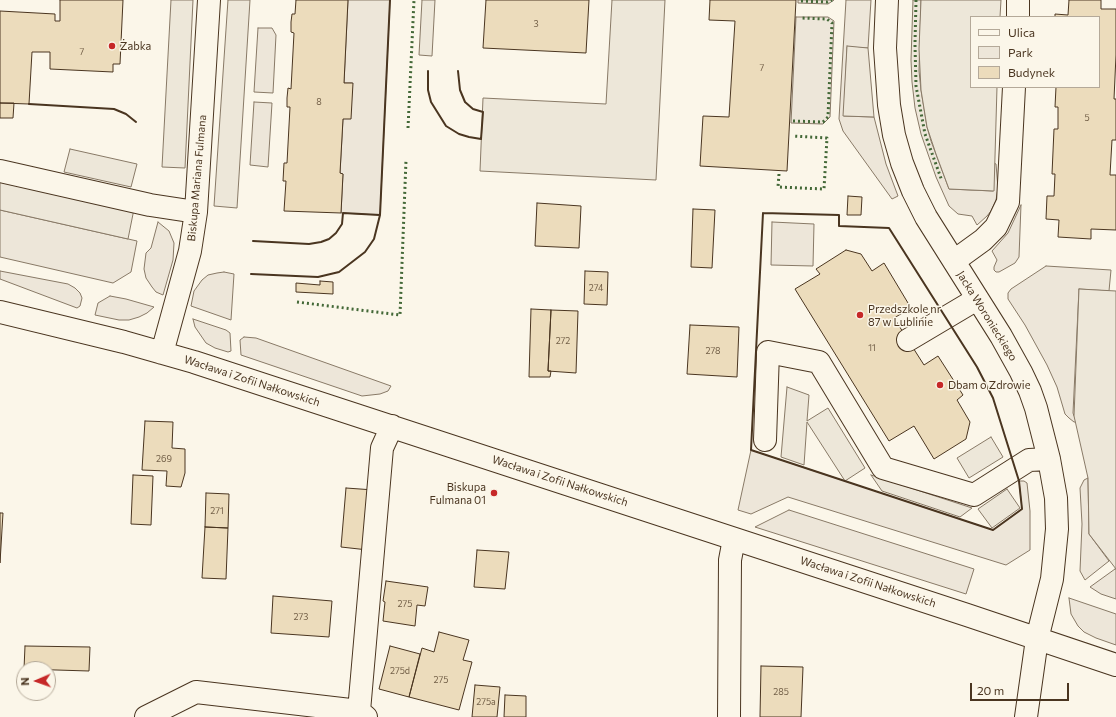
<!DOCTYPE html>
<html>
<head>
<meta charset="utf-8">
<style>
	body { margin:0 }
	#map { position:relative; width:1116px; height:717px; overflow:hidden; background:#fbf6e9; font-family:Commissioner,sans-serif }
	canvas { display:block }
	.legend { position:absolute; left:970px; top:16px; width:130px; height:72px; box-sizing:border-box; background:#fbf6e9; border:1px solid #b4a999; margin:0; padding:5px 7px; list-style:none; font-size:12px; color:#4a3520 }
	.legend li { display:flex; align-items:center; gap:8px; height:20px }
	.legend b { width:20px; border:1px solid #b4a999 }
	.north { position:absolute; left:16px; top:661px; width:40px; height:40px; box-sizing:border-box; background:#fbf6e9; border:1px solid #b4a999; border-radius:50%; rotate:268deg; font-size:11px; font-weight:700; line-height:16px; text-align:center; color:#4a3520 }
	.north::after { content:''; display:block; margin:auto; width:14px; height:18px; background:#c62828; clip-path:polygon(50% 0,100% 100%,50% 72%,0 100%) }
	.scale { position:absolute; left:970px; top:683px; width:99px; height:18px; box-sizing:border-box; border:2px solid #4a3520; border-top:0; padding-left:5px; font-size:12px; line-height:14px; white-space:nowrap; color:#4a3520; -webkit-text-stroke:3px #fbf6e9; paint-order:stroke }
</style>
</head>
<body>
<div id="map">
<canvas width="1116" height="717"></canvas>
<ul class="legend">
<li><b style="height:5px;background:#fbf6e9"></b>Ulica</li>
<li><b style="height:11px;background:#ede6d9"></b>Park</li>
<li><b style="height:11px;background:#ecdcbc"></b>Budynek</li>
</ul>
<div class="north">N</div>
<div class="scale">20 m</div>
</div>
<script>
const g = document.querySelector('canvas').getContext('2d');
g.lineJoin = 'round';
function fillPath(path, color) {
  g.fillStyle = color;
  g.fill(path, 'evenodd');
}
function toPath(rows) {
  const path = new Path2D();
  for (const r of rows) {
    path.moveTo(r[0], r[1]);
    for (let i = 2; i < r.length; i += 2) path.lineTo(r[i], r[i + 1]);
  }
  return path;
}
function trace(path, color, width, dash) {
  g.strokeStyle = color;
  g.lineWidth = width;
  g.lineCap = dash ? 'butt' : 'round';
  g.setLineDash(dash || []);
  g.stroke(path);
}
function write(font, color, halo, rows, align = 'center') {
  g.font = font + ' Commissioner,sans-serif';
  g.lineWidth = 3;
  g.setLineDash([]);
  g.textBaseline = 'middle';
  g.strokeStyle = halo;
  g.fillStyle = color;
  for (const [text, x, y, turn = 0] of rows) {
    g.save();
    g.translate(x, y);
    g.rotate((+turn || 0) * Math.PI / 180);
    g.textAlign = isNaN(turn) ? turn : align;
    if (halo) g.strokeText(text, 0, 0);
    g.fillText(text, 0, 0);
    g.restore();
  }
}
const green = toPath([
	[348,0,390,0,380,215,341,213,343,174,340,173,343,119,352,83,344,83,348,0],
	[798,0,834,0,828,4,798,3,798,0],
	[846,0,871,0,868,48,847,47,844,116,874,117,886,164,898,196,892,199,843,131,839,119,846,0],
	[913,0,921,0,919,71,921,90,927,127,931,141,949,189,993,191,994,163,996,164,998,188,996,200,991,211,987,216,977,225,972,216,958,214,949,206,936,177,921,134,915,108,912,82,911,60,913,0],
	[796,17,828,17,834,21,830,117,823,124,791,123,796,17],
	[258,28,272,28,276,35,273,93,254,92,258,28],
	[254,102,272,103,268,167,250,165,254,102],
	[1021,205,1019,257,1015,263,999,272,996,272,994,270,994,267,997,260,992,251,1008,233,1021,205],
	[0,210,137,241,131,272,113,283,0,257,0,210],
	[158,222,169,231,174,243,173,260,163,295,156,292,152,287,146,278,144,269,146,253,151,248,158,222],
	[772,222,814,224,813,266,771,265,772,222],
	[1046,266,1111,270,1109,291,1079,289,1073,413,1074,416,1079,422,1074,422,1069,418,1065,414,1057,387,1047,365,1025,325,1008,299,1008,293,1011,289,1046,266],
	[0,271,68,284,75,288,80,293,82,298,80,306,77,308,0,279,0,271],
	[224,272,234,274,231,320,191,306,194,291,202,280,208,275,217,273,224,272],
	[110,296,126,299,154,307,147,313,139,317,129,320,119,320,95,315,98,303,110,296],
	[193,319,226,330,230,333,231,351,228,352,215,348,206,343,195,327,193,319],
	[244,337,256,338,391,386,388,391,380,394,362,396,241,355,240,340,244,337],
	[751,450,993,530,1022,509,1019,481,1024,481,1027,483,1030,511,1030,550,1006,565,788,497,751,514,738,510,751,450],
	[1088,478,1089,534,1109,561,1085,580,1080,571,1082,524,1080,488,1084,480,1088,478],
	[789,510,974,569,966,594,755,527,789,510],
	[1115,569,1116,569,1116,599,1101,594,1090,587,1115,569],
	[1069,598,1116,614,1116,645,1096,638,1084,632,1078,626,1071,614,1069,598]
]);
const parking = toPath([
	[171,0,193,0,185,168,162,167,171,0],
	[228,0,250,0,237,208,214,206,228,0],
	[422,0,435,0,432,56,419,55,422,0],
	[612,0,665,0,656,180,480,171,483,98,606,104,612,0],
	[921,0,1001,0,1000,17,971,17,971,87,997,87,994,191,949,189,936,154,927,127,921,90,919,49,921,0],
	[847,46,868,48,874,117,843,116,847,46],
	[70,149,137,164,131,187,64,172,70,149],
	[0,179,134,209,128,239,0,210,0,179],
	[1079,289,1116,291,1116,569,1089,534,1088,478,1074,416,1079,289],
	[787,387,809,395,807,421,828,408,865,468,845,481,807,422,804,465,781,457,787,387],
	[991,437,1003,457,969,478,957,458,991,437],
	[871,475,972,508,960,517,882,491,871,475],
	[1007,489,1020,508,992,528,978,509,1007,489]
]);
const building = toPath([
	[60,0,123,0,120,64,113,64,113,72,50,69,50,52,32,52,29,104,0,103,0,11,55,14,55,21,60,21,60,0],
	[296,0,348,0,344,83,353,83,351,119,343,119,340,173,343,174,341,213,284,211,286,181,283,181,284,163,287,163,290,107,287,107,287,98,288,88,291,89,294,33,291,32,291,22,292,14,295,14,296,0],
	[486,0,589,0,586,53,483,48,486,0],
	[710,0,796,0,787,171,700,166,703,116,729,117,735,21,709,20,710,0],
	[1069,0,1101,0,1101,9,1116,9,1116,55,1114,99,1116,99,1116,140,1112,140,1110,175,1116,175,1116,230,1091,229,1091,239,1058,237,1059,220,1046,219,1047,196,1054,196,1055,174,1052,174,1054,129,1058,129,1058,107,1055,107,1056,87,1099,87,1099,17,1055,17,1055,14,1068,15,1069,0],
	[0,103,14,103,13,118,0,118,0,103],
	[848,196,862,197,861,215,847,215,848,196],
	[537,203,581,206,579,248,535,246,537,203],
	[693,209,715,210,712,268,691,267,693,209],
	[846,250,861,254,872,271,884,263,911,308,894,318,924,365,938,356,963,395,957,400,970,422,966,439,934,459,914,426,889,441,795,289,820,274,816,269,846,250],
	[585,271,608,272,607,305,584,304,585,271],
	[320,281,333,282,333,294,296,292,296,283,320,285,320,281],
	[531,309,551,310,548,371,551,371,550,377,529,377,531,309],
	[551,310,578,311,576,373,548,371,551,310],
	[690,325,739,327,737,377,687,374,690,325],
	[145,421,173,422,172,448,185,449,185,473,181,487,166,486,167,471,142,470,145,421],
	[133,475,153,476,151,525,131,524,133,475],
	[346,488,374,490,368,550,341,547,346,488],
	[206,493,229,494,228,528,205,527,206,493],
	[0,513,3,513,0,563,0,513],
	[205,527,228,528,226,579,202,578,205,527],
	[477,550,509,552,505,589,474,587,477,550],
	[386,581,428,587,425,606,417,605,415,626,383,621,385,602,383,601,386,581],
	[273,596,332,601,329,637,271,633,273,596],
	[439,632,469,640,463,660,472,662,459,710,409,697,422,648,434,652,439,632],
	[25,646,90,647,89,671,24,669,25,646],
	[390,646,420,654,409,697,379,689,390,646],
	[761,666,803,667,801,717,760,717,761,666],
	[475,685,500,687,497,717,472,717,475,685],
	[505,695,526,696,526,717,504,717,505,695]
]);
const minor = toPath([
	[887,0,885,48,889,105,894,135,902,163,913,191,926,217,1001,336,1021,372,1030,391,1036,408,1049,459,1056,498,1057,529,1052,579,1037,639,1026,717],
	[1018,17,1018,0],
	[0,171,150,205,196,212],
	[954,261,983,240,996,227,1008,202,1014,87],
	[0,312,124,342,194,362,967,615,1116,665],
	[908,340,977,299],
	[162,353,190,251,196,212,209,0],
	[765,440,768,352,819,362,883,468,974,495,1029,460,1049,459],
	[359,711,382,448,392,426],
	[146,717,196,692,359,711,366,717],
	[729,717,730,560,734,539]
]);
const hedge = toPath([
	[916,0,915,44,916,86,925,134,942,181],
	[801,1,827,2,832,0],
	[793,121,823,122,828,117,832,23,827,19,801,18],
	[408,128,414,0],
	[779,174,778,187,824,189,827,138,793,136],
	[297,302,400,315,406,160]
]);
const wall = toPath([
	[428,71,428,90,431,102,446,126,459,134,469,137,481,139,483,112,473,109,465,102,460,90,458,71],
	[29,104,114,109,126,114,136,122],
	[763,213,839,215,839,226,889,228,977,367,993,398,1019,481,1022,509,993,530,751,450,763,213],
	[380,215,390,0],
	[251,274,318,277,339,272,365,252,374,239,380,215,343,213,342,224,336,233,329,239,321,242,309,244,253,241]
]);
const markers = [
	[112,46,4,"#c62828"],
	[860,315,4,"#c62828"],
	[940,385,4,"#c62828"],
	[494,493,4,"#c62828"]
];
const numberNames = [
	["3",536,24],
	["7",82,52],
	["7",762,68],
	["8",319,102],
	["5",1087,118],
	["274",596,288],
	["272",563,341],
	["11",872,348],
	["278",713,351],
	["269",164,459],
	["271",217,511],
	["275",405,604],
	["273",301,617],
	["275d",400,671],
	["275",441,680],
	["285",781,692],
	["275a",486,702]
];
const poiNames = [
	["Żabka",120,46],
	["Przedszkole nr",868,309],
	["87 w Lublinie",868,322],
	["Dbam o Zdrowie",948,385],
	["Biskupa",486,487,"right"],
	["Fulmana 01",486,500,"right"]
];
const streetNames = [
	["Biskupa Mariana Fulmana",197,178,-85],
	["Jacka Woronieckiego",987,316,58],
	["Wacława i Zofii Nałkowskich",252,381,18],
	["Wacława i Zofii Nałkowskich",560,481,18],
	["Wacława i Zofii Nałkowskich",868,582,18]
];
fillPath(green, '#ede6d9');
trace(green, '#887966', 1);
fillPath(parking, '#ede7d9');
trace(parking, '#887966', 1);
fillPath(building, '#ecdcbc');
trace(building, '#4a3520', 1);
trace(minor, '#4a3520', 24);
trace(minor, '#fbf6e9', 22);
trace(hedge, '#436837', 3, [2, 3]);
trace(wall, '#4a3520', 2);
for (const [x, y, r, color] of markers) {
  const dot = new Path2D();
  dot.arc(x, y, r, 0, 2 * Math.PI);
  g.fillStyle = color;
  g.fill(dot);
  trace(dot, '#fbf6e9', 1.5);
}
write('9px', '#725f47', null, numberNames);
write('11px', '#4a3520', '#fbf6e9', poiNames, 'left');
write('11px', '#4a3520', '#fbf6e9', streetNames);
</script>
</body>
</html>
